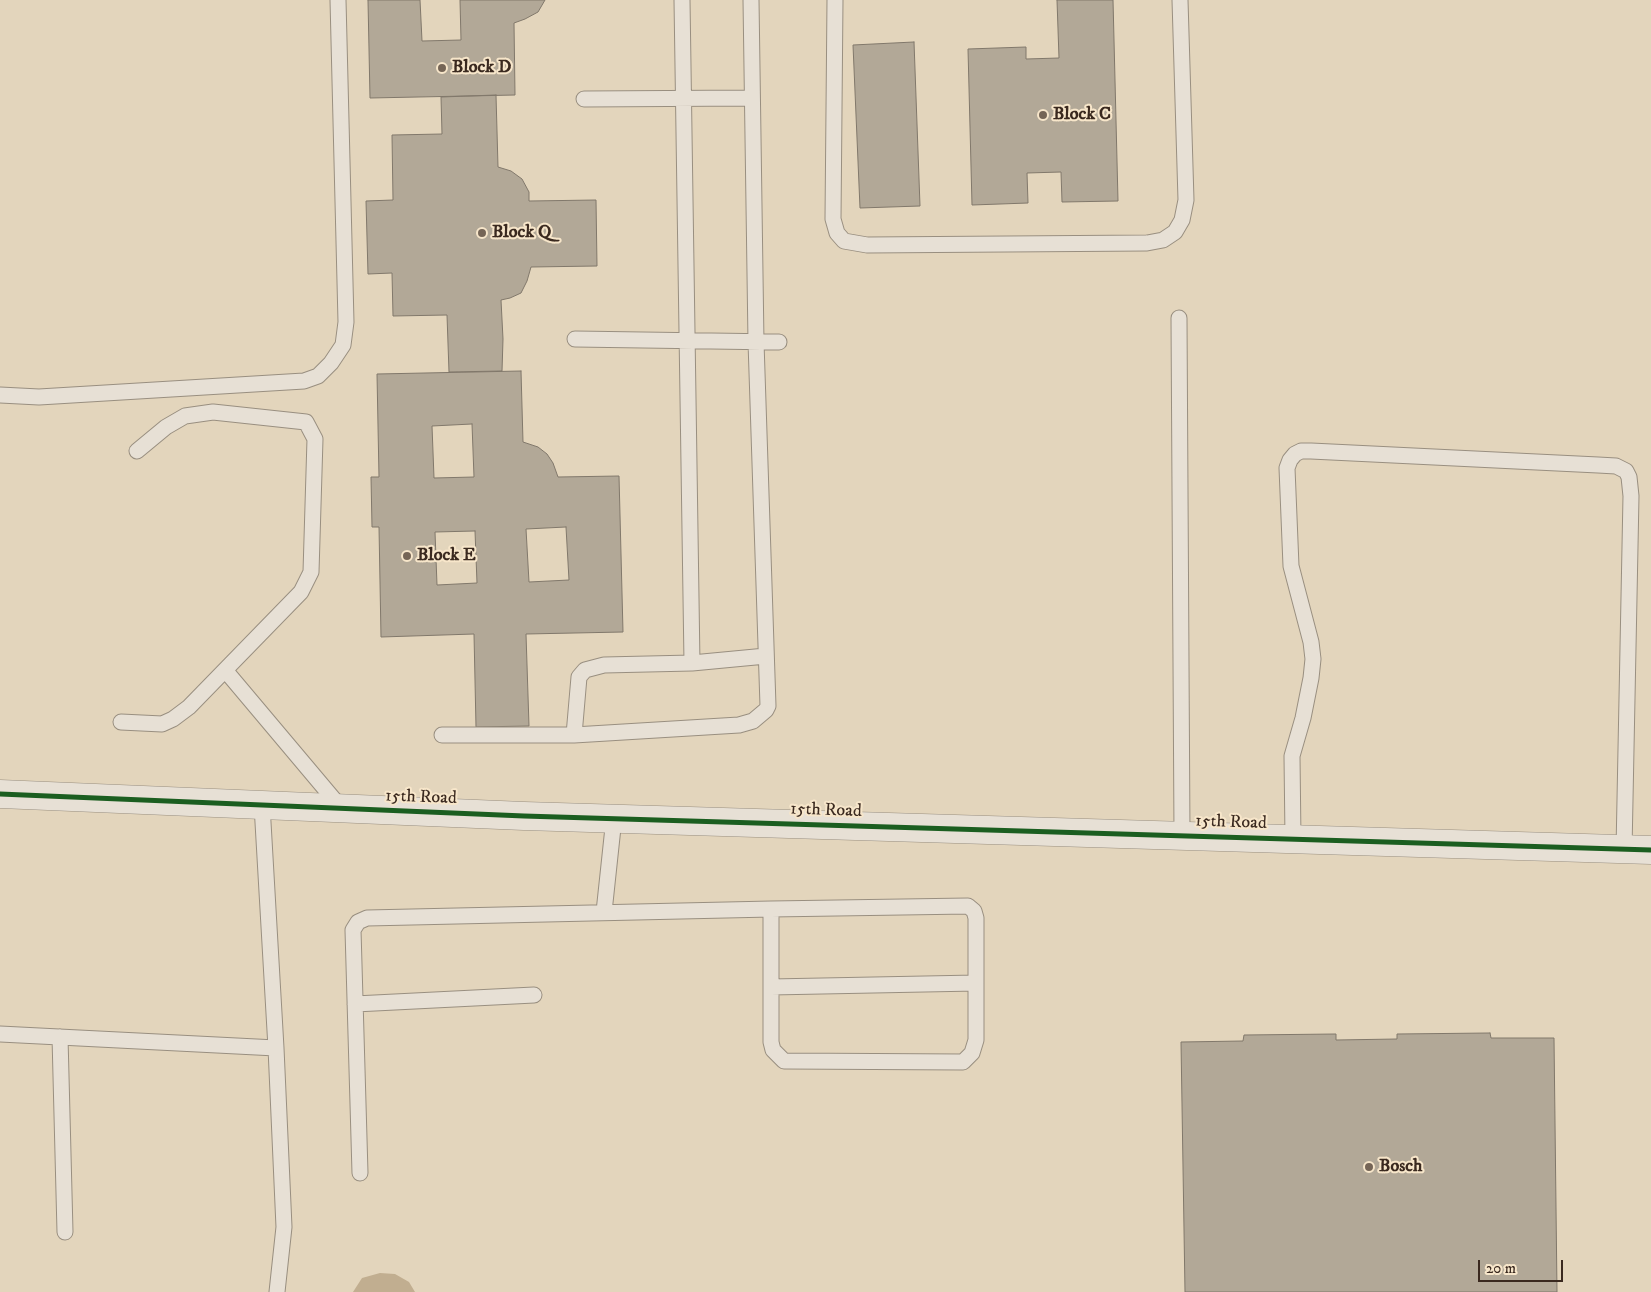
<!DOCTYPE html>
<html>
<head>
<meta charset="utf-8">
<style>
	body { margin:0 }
	#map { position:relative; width:1651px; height:1292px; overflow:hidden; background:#e3d5bc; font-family:"IM FELL DW Pica",serif }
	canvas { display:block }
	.scale { position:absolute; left:1478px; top:1260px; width:85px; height:22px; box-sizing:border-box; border:2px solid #3a291f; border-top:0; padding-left:6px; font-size:15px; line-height:18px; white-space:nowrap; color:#3a291f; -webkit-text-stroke:4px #f7e6ca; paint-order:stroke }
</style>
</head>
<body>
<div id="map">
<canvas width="1651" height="1292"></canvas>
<div class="scale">20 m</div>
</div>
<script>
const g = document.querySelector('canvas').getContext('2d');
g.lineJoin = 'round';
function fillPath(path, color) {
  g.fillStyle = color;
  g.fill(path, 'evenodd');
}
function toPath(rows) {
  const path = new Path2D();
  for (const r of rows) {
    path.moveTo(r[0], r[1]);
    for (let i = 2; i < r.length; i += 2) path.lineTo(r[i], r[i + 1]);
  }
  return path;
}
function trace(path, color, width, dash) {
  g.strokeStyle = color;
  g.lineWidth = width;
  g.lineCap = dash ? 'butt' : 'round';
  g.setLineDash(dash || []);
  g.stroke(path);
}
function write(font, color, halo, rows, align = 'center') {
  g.font = font + ' "IM FELL DW Pica",serif';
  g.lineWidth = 4;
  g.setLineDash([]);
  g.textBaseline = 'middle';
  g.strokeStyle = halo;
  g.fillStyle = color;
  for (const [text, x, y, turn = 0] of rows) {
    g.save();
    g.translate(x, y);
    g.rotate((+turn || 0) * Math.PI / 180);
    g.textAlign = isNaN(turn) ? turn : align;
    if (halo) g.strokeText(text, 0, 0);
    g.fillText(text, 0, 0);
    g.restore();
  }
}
const water = toPath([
	[380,1273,395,1274,409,1282,415,1292,353,1292,362,1278]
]);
const building = toPath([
	[368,0,420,0,422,41,461,40,460,0,545,0,538,12,525,19,514,23,515,95,370,98,368,0],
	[1057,0,1113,0,1118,201,1062,202,1061,172,1027,173,1028,203,972,205,968,49,1026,47,1026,59,1059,58,1057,0],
	[914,42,920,206,860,208,853,45,914,42],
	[496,95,498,167,511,171,522,179,529,192,529,201,596,200,597,266,531,267,527,281,521,293,510,298,501,300,503,339,502,371,449,372,447,315,393,316,392,273,368,274,366,201,393,200,392,135,442,134,441,97,496,95],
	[521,371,523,442,538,447,547,454,553,463,558,477,619,476,623,632,526,634,529,726,476,727,474,634,381,637,379,527,372,527,371,477,379,477,377,374,521,371],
	[472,424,474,477,434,478,432,426,472,424],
	[566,527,569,580,529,582,526,529,566,527],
	[475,531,477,583,437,585,435,532,475,531],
	[1490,1033,1491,1038,1554,1038,1557,1292,1185,1292,1181,1042,1243,1041,1244,1035,1336,1034,1336,1040,1397,1039,1397,1034,1490,1033]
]);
const service = toPath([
	[682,0,692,663],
	[835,0,833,219,837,233,844,241,867,245,1147,243,1163,240,1175,232,1182,220,1186,200,1180,0],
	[584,99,751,98],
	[1179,318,1182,835],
	[575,339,779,342],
	[0,395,39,397,304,381,318,376,331,363,343,345,346,322,338,0],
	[225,670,342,809],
	[121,722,162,724,173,719,189,707,301,592,311,572,315,439,306,422,213,412,185,416,166,427,137,451],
	[442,735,574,735,739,725,753,721,766,710,768,706,756,342,751,0],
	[574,735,579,677,585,670,604,665,692,663,766,656],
	[262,805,276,1048,284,1227,277,1292],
	[1293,839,1292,756,1303,718,1311,678,1313,659,1311,642,1291,566,1287,468,1290,460,1295,454,1301,451,1311,451,1598,465,1616,466,1626,471,1629,477,1631,496,1624,850],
	[604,912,614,818],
	[771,987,976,983],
	[355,1004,534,995],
	[0,1034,276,1048],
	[60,1037,65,1232],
	[360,1173,353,930,358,922,367,918,771,909,968,906,974,911,976,918,976,1040,972,1053,963,1062,784,1061,773,1050,771,1042,771,909]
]);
const minor = toPath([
	[0,794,524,816,1651,850]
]);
const cycleway = toPath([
	[0,794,524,816,1651,850]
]);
const markers = [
	[442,68,5,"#756556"],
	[1043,115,5,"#756556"],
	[482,233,5,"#756556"],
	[407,556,5,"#756556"],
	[1369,1167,5,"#756556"]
];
const poiNames = [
	["Block D",452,68],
	["Block C",1053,115],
	["Block Q",492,233],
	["Block E",417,556],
	["Bosch",1379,1167]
];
const streetNames = [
	["15th Road",421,798,2],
	["15th Road",826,811,2],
	["15th Road",1231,823,2]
];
fillPath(water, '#c1ae90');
fillPath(building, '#b2a897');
trace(building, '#81786b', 1);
trace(service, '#998f80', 17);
trace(minor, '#998f80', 29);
trace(service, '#e7e0d5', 15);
trace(minor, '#e7e0d5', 28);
trace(cycleway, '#1b5e20', 5);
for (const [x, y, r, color] of markers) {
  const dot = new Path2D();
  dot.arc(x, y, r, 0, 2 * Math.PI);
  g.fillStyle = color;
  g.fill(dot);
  trace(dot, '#f7e6ca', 2);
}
write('bold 18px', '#3a291f', '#f7e6ca', poiNames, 'left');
write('18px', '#3a291f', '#f7e6ca', streetNames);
</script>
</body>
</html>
